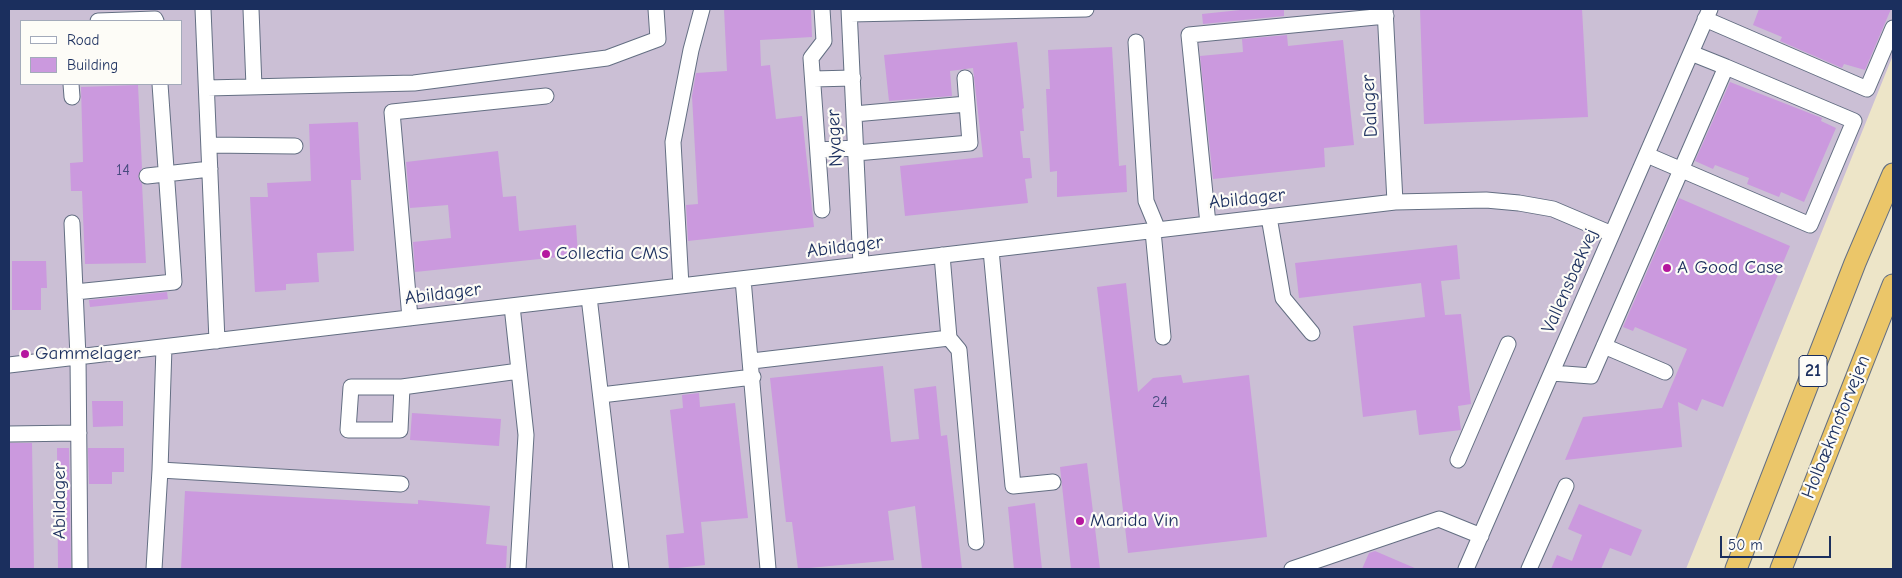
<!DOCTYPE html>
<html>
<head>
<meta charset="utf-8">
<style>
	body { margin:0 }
	#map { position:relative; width:1902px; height:578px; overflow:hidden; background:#ede5c8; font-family:"Comic Neue",sans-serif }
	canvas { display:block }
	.frame { position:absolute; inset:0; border:10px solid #1b2f5e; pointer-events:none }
	.legend { position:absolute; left:20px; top:20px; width:162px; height:65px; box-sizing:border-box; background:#fdfcf7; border:1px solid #a3aaba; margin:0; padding:6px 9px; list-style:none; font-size:15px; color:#1b2f5e }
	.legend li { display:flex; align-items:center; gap:10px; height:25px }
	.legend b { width:25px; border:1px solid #a3aaba }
	.scale { position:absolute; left:1720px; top:536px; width:111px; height:22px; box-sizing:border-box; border:2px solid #1b2f5e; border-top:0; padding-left:6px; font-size:15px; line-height:18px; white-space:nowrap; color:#1b2f5e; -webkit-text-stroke:4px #fdfcf7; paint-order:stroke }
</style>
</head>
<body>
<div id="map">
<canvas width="1902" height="578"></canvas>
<div class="frame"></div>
<ul class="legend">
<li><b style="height:6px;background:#fff"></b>Road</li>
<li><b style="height:14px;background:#cb99de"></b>Building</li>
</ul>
<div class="scale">50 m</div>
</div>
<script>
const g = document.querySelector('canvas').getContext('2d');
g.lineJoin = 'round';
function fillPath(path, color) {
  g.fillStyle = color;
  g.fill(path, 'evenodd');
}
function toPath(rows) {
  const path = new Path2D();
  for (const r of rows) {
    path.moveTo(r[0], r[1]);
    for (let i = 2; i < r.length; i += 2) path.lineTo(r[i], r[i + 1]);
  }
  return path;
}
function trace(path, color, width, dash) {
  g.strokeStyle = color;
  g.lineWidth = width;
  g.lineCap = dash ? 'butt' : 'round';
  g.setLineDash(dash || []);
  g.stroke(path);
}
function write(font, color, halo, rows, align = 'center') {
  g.font = font + ' "Comic Neue",sans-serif';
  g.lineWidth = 4.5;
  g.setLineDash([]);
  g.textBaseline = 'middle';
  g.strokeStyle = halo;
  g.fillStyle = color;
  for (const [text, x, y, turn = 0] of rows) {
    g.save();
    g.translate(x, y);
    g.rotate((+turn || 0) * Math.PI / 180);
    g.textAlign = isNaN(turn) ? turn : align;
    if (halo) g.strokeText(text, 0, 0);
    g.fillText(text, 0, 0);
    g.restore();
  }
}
const industrial = toPath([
	[9,9,1893,9,1893,55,1686,569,9,569],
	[21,21,181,21,181,84,21,84]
]);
const building = toPath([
	[724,9,811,9,812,37,760,40,761,66,770,65,776,119,802,116,814,227,688,241,686,205,698,204,692,96,696,73,727,71],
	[1250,9,1284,9,1284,16,1203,24,1202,14],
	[1420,9,1582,9,1588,117,1424,124],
	[1759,9,1891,9,1865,70,1844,64,1842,68,1780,41,1782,37,1753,25],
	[1287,35,1288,46,1343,40,1354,145,1324,148,1325,167,1213,179,1200,56,1243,52,1242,39],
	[1017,42,1024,108,1022,109,1024,131,1020,131,1023,158,1030,158,1032,178,1025,179,1028,203,905,216,900,166,983,157,974,77,973,68,950,71,952,96,889,101,884,55],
	[1112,47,1119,166,1126,165,1127,192,1057,197,1057,171,1050,172,1046,89,1050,89,1048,50],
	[1730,82,1822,118,1821,121,1836,128,1804,202,1781,192,1779,197,1747,184,1749,178,1715,165,1713,169,1695,161],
	[138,85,142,168,138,177,142,184,146,263,85,264,82,191,71,191,70,163,83,162,81,87],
	[358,122,361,180,351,180,354,251,317,253,319,282,286,284,286,290,255,292,250,197,268,197,267,183,311,181,309,124],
	[498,151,503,197,516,196,519,231,576,225,578,255,415,272,413,242,451,238,448,205,410,208,406,162],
	[1679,198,1790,246,1723,407,1702,399,1697,411,1678,402,1682,447,1565,460,1583,417,1662,408,1687,349,1635,327,1633,331,1623,327],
	[1457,245,1460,279,1441,281,1445,315,1461,314,1471,404,1458,406,1461,430,1419,435,1416,410,1363,417,1353,326,1425,317,1421,283,1299,298,1295,263],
	[12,261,46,261,47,288,41,288,41,310,12,310],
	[1126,283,1138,392,1153,378,1181,375,1183,383,1249,375,1267,537,1128,553,1097,287],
	[167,292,168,299,90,307,89,300],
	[883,366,891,442,919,439,914,389,936,386,941,436,947,435,962,569,922,569,915,506,888,511,894,560,798,569,792,522,786,522,770,378],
	[699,393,700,407,735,403,748,518,701,522,705,565,669,569,666,535,684,533,670,410,683,408,682,395],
	[92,401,123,401,123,426,93,427],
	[412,413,501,419,499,446,410,440],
	[9,443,32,443,34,569,9,569],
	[57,448,69,448,71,569,58,569],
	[88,448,124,448,124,472,112,472,112,484,89,484],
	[1087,463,1100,569,1071,569,1060,467],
	[185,491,418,504,418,500,490,506,486,544,507,546,506,569,181,569],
	[1035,503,1042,569,1014,569,1008,507],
	[1579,504,1642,530,1631,556,1610,548,1601,569,1551,569,1557,555,1572,561,1582,535,1568,529],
	[1375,551,1417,569,1362,569,1369,553]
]);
const minor = toPath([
	[203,9,217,341],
	[251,9,254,87],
	[849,9,861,265],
	[1385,9,1395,202],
	[850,14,1086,9],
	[1705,19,1867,89,1893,28],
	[98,21,155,19,156,21],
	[1136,42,1146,201,1158,230],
	[965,78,967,104],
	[813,79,853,78],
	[71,84,72,97],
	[207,88,414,83,607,58,658,39,656,9],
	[854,114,967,104,970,143,856,153],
	[209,145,295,146],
	[818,150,856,148],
	[1647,155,1810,225,1854,121,1726,67],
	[147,176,210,169],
	[822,210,811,58,824,41,822,9],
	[1269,217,1283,298,1312,333],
	[72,223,78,357,80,569],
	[1208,224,1189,35,1386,16],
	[1153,231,1163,337],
	[991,250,1013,486,1053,482],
	[942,255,949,338,959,350,976,542],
	[743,279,768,569],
	[681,286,673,142,691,50,702,9],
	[75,292,174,282,160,84],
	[589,297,621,569],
	[512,306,526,435,518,569],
	[410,318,392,112,546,96],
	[1604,346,1665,372],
	[164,347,160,470,401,484],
	[752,361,949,338],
	[9,365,1395,202,1486,200,1519,203,1553,209,1612,234],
	[1552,373,1591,376,1726,67,1691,53],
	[402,387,400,430,348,430,351,387,402,387,519,371],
	[601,395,753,377],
	[9,434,79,433],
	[1458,460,1508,344],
	[154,569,160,470],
	[1292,569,1439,519,1481,536],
	[1466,569,1710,9],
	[1529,569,1566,486]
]);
const highway = toPath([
	[1736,569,1855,263,1893,174],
	[1781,569,1893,285]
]);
const markers = [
	[546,254,5,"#b5179e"],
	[1667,268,5,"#b5179e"],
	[25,354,5,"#b5179e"],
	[1080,521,5,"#b5179e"]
];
const numberNames = [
	["14",123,170],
	["24",1160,402]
];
const shields = [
	[1813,371,28]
];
const shieldNames = [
	["21",1813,371]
];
const streetNames = [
	["Dalager",1370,106,-93],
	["Nyager",835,138,-93],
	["Abildager",1247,199,-6],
	["Abildager",845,247,-7],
	["Vallensbækvej",1570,281,-66],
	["Abildager",443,294,-7],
	["Holbækmotorvejen",1836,427,-68],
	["Abildager",60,501,-90]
];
const poiNames = [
	["Collectia CMS",556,254],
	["A Good Case",1677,268],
	["Gammelager",35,354],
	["Marida Vin",1090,521]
];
fillPath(industrial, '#cbbfd5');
fillPath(building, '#cb99de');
trace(minor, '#646f83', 17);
trace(highway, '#646f83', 23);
trace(minor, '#fff', 15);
trace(highway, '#ebc669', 21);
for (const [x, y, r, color] of markers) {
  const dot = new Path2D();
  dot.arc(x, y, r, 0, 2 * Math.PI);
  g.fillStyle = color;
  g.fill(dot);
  trace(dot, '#fdfcf7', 2);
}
write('16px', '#474a7e', null, numberNames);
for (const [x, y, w] of shields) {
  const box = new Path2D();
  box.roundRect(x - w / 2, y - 15.5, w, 31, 4);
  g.fillStyle = '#fdfcf7';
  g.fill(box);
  trace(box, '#1b2f5e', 1);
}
write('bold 18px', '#1b2f5e', null, shieldNames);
write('19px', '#1b2f5e', '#fdfcf7', streetNames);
write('19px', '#1b2f5e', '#fdfcf7', poiNames, 'left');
</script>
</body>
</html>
